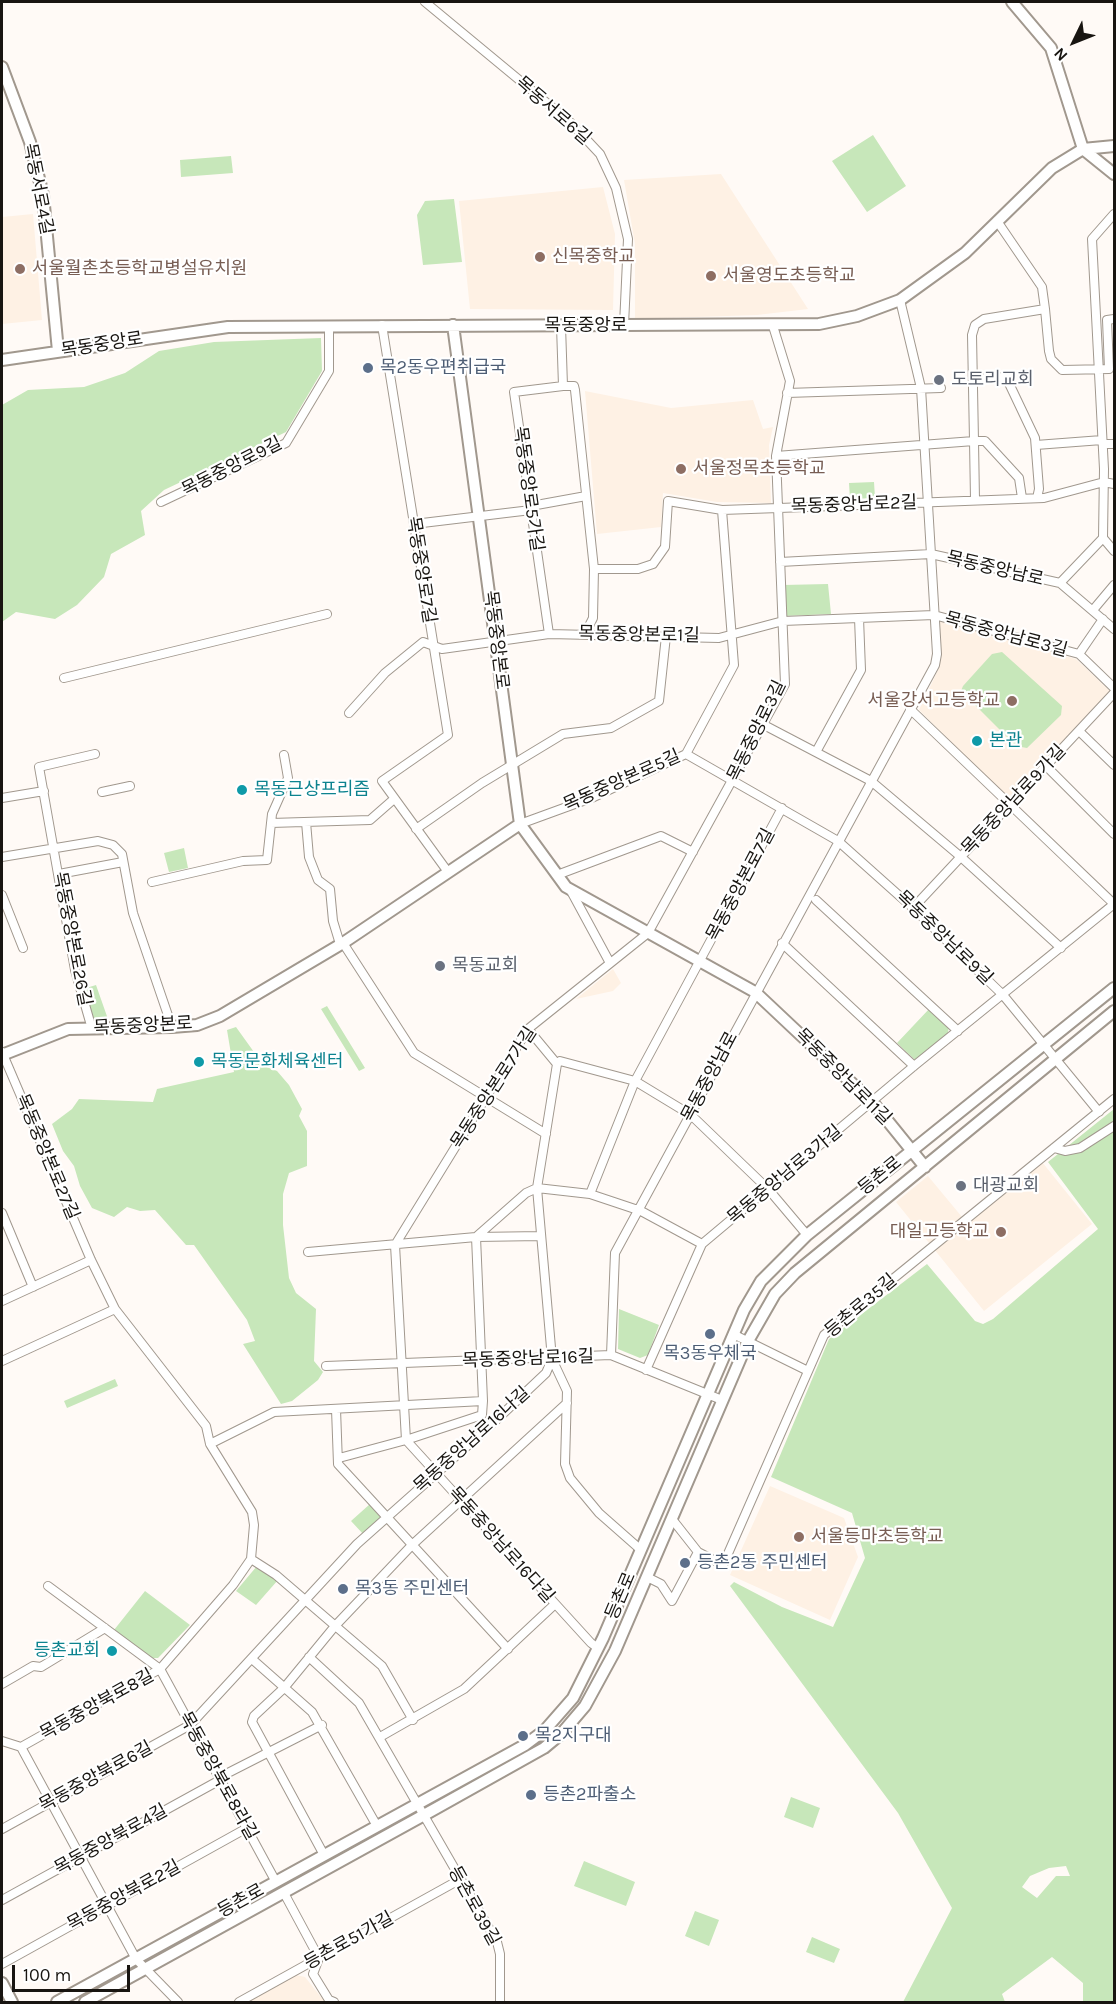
<!DOCTYPE html>
<html>
<head>
<meta charset="utf-8">
<style>
	body { margin:0 }
	#map { position:relative; width:1116px; height:2004px; overflow:hidden; background:#fffaf6; font-family:Karla,sans-serif }
	canvas { display:block }
	.frame { position:absolute; inset:0; border:3px solid #181511; pointer-events:none }
	.north { position:absolute; left:1044px; top:12px; width:60px; height:60px; -webkit-text-stroke:4px #fff; paint-order:stroke; rotate:227deg; font-size:16px; font-weight:700; line-height:24px; text-align:center; color:#181511 }
	.north::after { content:''; display:block; margin:auto; width:21px; height:27px; background:#181511; clip-path:polygon(50% 0,100% 100%,50% 72%,0 100%) }
	.scale { position:absolute; left:12px; top:1965px; width:118px; height:27px; box-sizing:border-box; border:3px solid #181511; border-top:0; padding-left:8px; font-size:18px; line-height:21px; white-space:nowrap; color:#181511; -webkit-text-stroke:4px #fff; paint-order:stroke }
</style>
</head>
<body>
<div id="map">
<canvas width="1116" height="2004"></canvas>
<div class="frame"></div>
<div class="north">N</div>
<div class="scale">100 m</div>
</div>
<script>
const g = document.querySelector('canvas').getContext('2d');
g.lineJoin = 'round';
function fillPath(path, color) {
  g.fillStyle = color;
  g.fill(path, 'evenodd');
}
function toPath(rows) {
  const path = new Path2D();
  for (const r of rows) {
    path.moveTo(r[0], r[1]);
    for (let i = 2; i < r.length; i += 2) path.lineTo(r[i], r[i + 1]);
  }
  return path;
}
function trace(path, color, width, dash) {
  g.strokeStyle = color;
  g.lineWidth = width;
  g.lineCap = dash ? 'butt' : 'round';
  g.setLineDash(dash || []);
  g.stroke(path);
}
function write(font, color, halo, rows, align = 'center') {
  g.font = font + ' Karla,"Noto Sans KR",sans-serif';
  g.lineWidth = 4.5;
  g.setLineDash([]);
  g.textBaseline = 'middle';
  g.strokeStyle = halo;
  g.fillStyle = color;
  for (const [text, x, y, turn = 0] of rows) {
    g.save();
    g.translate(x, y);
    g.rotate((+turn || 0) * Math.PI / 180);
    g.textAlign = isNaN(turn) ? turn : align;
    if (halo) g.strokeText(text, 0, 0);
    g.fillText(text, 0, 0);
    g.restore();
  }
}
const built = toPath([
	[721,174,808,309,757,315,635,319,635,244,624,180],
	[603,187,615,234,613,310,470,309,459,201],
	[33,214,42,320,2,324,2,217],
	[585,391,671,408,753,400,763,429,773,427,769,445,771,503,717,502,663,493,661,527,597,534],
	[938,620,1076,659,1110,691,1008,799,919,710,939,668],
	[613,969,621,983,613,991,576,999],
	[1042,1162,1092,1224,984,1311,896,1202,928,1176,967,1223],
	[770,1486,844,1518,858,1557,830,1620,730,1575],
	[296,1975,305,1977,325,2002,246,2002]
]);
const green = toPath([
	[873,135,906,186,867,212,832,161],
	[231,156,233,173,181,177,180,160],
	[454,199,462,262,423,265,417,215,425,201],
	[321,338,322,371,286,432,164,490,141,511,145,535,111,554,104,577,77,605,55,619,16,612,2,622,2,405,28,390,84,387,125,373,159,351,214,342],
	[874,482,875,498,850,499,849,483],
	[828,584,831,614,784,616,783,585],
	[1002,652,1062,706,1061,715,1027,748,1016,746,961,691,963,686,992,654],
	[184,848,188,868,169,872,164,853],
	[96,985,109,1022,95,1022,83,989],
	[327,1006,365,1068,359,1071,321,1009],
	[930,1008,949,1027,947,1037,915,1060,897,1043],
	[236,1027,264,1066,277,1071,289,1085,302,1109,299,1116,307,1131,307,1166,289,1173,283,1194,283,1225,289,1278,296,1293,316,1309,314,1361,323,1372,318,1380,292,1401,281,1404,243,1344,255,1341,247,1320,194,1245,186,1245,155,1210,140,1211,127,1207,114,1217,92,1208,80,1186,74,1166,63,1151,52,1124,72,1109,79,1099,153,1102,157,1089,234,1072,227,1030],
	[1114,1109,1114,2002,1083,2002,1083,1983,1052,1957,1002,1994,1005,2002,903,2002,952,1908,898,1813,730,1586,734,1582,782,1607,833,1627,865,1558,852,1513,771,1477,829,1339,927,1264,975,1321,983,1324,993,1319,1098,1229,1048,1162],
	[1066,1866,1070,1876,1056,1876,1037,1898,1022,1887,1030,1876,1049,1868],
	[619,1309,659,1325,648,1355,640,1358,618,1349],
	[115,1379,118,1386,67,1408,64,1401],
	[370,1504,382,1517,364,1535,351,1521],
	[257,1566,278,1580,256,1605,236,1591],
	[145,1591,190,1625,158,1658,152,1658,114,1630],
	[791,1797,820,1808,813,1828,784,1817],
	[584,1861,635,1882,626,1906,574,1886],
	[695,1911,719,1920,709,1946,685,1936],
	[812,1937,840,1949,834,1963,806,1952]
]);
const street = toPath([
	[425,2,570,122,600,154,616,188,628,239,624,325],
	[1045,309,1049,351,1051,359,1062,370,1109,369,1107,320,1114,319],
	[382,325,448,735,382,781,448,872],
	[561,326,563,386,574,386,575,390,594,569,593,618,585,634],
	[973,379,1006,377,1035,438,1039,489,1037,498],
	[787,393,941,388],
	[1103,444,1114,444],
	[1036,445,1102,440],
	[776,456,974,441,972,335,975,325,984,319,1045,309,1042,287,997,221],
	[975,500,974,441,985,441,1019,478,1022,498],
	[161,502,286,443,329,371,329,326],
	[531,506,586,496],
	[414,524,531,510],
	[1103,538,1114,551],
	[780,562,931,554,1060,583,1114,629],
	[594,569,638,569,653,564,665,547,668,501,722,510,779,508,1044,498,1104,482,1114,484],
	[1060,583,1103,538,1104,469,1092,239,1114,214],
	[1093,610,1114,585],
	[549,634,514,392,563,386],
	[1079,654,1103,619],
	[64,678,327,614],
	[910,709,1114,904],
	[349,713,385,673,423,642,442,649,549,634,719,638,783,621,934,615,1079,654,1114,688],
	[764,725,871,781,961,857,1061,948],
	[1079,731,1114,765],
	[816,752,861,670,859,618],
	[686,754,838,841,913,908,1003,995,1099,1112],
	[1046,766,1114,834],
	[102,792,130,786],
	[2,798,44,791],
	[306,822,309,857,318,880,330,889,333,921,340,944],
	[271,823,272,814,288,778,284,755],
	[520,824,594,797,686,754,734,665,722,510],
	[416,829,482,783,563,734,611,728,659,701,666,636],
	[2,857,98,841,113,845,122,854,133,913,172,1027],
	[59,874,123,862],
	[557,875,661,836,693,852],
	[152,882,243,861,267,860,271,823,370,820,394,799],
	[571,891,610,963],
	[2,895,23,948],
	[816,900,958,1031],
	[913,908,1114,693],
	[343,943,414,1053,546,1134],
	[782,943,914,1066],
	[92,1029,75,970,39,767,95,754],
	[528,1029,557,1064,560,1061,635,1081,691,1115,769,1190,807,1235],
	[2,1052,91,1260,115,1309,206,1426,210,1444,252,1512,254,1525,251,1559,233,1585,160,1669,21,1747,2,1741],
	[557,1064,537,1188,552,1359,567,1391,565,1464,570,1478,599,1513,641,1550],
	[1054,1148,1065,1151,1080,1148,1114,1126],
	[590,1194,635,1081,782,808],
	[2,1213,33,1287],
	[308,1252,476,1237,541,1236],
	[2,1301,91,1260],
	[733,1334,808,1371],
	[611,1355,615,1253,935,665,937,654,921,388,900,300],
	[2,1361,115,1309],
	[326,1366,611,1355,722,1400],
	[646,1370,702,1244,914,1066,1114,904],
	[336,1409,338,1464,508,1649],
	[210,1444,274,1412,483,1401,476,1237,526,1193,537,1188,590,1194,641,1211,702,1244],
	[339,1458,406,1440,482,1415,483,1401],
	[672,1519,698,1552],
	[251,1559,276,1575,382,1666,413,1720],
	[647,1577,661,1584,672,1601,698,1552,723,1565,824,1335,1114,1099],
	[48,1586,160,1669,276,1882],
	[598,1648,591,1643,406,1440,395,1245,528,1029,648,933,785,684,776,456,790,381,773,326],
	[309,1657,359,1703,497,1942,500,1954,500,2002],
	[252,1659,312,1712,377,1826],
	[2,1684,33,1666,41,1667,105,1628],
	[380,1737,464,1689,555,1604],
	[21,1747,136,1959,178,2002],
	[218,1778,322,1725],
	[2,1829,190,1725,357,1544,493,1423,546,1373,552,1359],
	[324,1855,252,1722,254,1716,284,1688,335,1626,412,1545,567,1403],
	[284,1893,319,1958,313,1974,329,2000,334,2002],
	[2,1900,220,1780],
	[2,1964,247,1828],
	[239,2002,459,1880]
]);
const secondary = toPath([
	[1012,2,1051,48,1083,149],
	[2,67,30,142,43,195,58,351],
	[1083,149,1114,174],
	[2,360,228,327,819,324,857,316,900,300,965,253,1052,168,1083,149,1114,146],
	[520,824,566,887,755,992,874,1104,925,1167],
	[2,1055,68,1029,172,1027,197,1025,220,1016,343,943,520,824,453,325],
	[2,1983,12,2002],
	[57,2002,525,1745,545,1730,573,1698,603,1638,744,1310,761,1281,807,1235,1114,988],
	[85,2002,424,1815,544,1748,562,1733,585,1706,615,1651,748,1341,775,1294,795,1273,1114,1011]
]);
const markers = [
	[540,257,6,"#8d6e63"],
	[20,269,6,"#8d6e63"],
	[711,276,6,"#8d6e63"],
	[368,368,6,"#5c6f8a"],
	[939,380,6,"#6b7280"],
	[681,469,6,"#8d6e63"],
	[1012,701,6,"#8d6e63"],
	[977,741,6,"#0f9aa8"],
	[242,790,6,"#0f9aa8"],
	[440,966,6,"#6b7280"],
	[199,1062,6,"#0f9aa8"],
	[961,1186,6,"#6b7280"],
	[1001,1232,6,"#8d6e63"],
	[710,1334,6,"#5c6f8a"],
	[799,1537,6,"#8d6e63"],
	[685,1563,6,"#5c6f8a"],
	[343,1589,6,"#5c6f8a"],
	[112,1651,6,"#0f9aa8"],
	[523,1736,6,"#5c6f8a"],
	[531,1795,6,"#5c6f8a"]
];
const streetNames = [
	["목동서로6길",553,111,41],
	["목동서로4길",38,189,79],
	["목동중앙로",586,326],
	["목동중앙로",102,345,-9],
	["목동중앙로9길",232,467,-27],
	["목동중앙로5가길",528,489,82],
	["목동중앙남로2길",854,505,-2],
	["목동중앙남로",995,569,13],
	["목동중앙로7길",421,570,81],
	["목동중앙본로1길",639,635,1],
	["목동중앙남로3길",1006,635,15],
	["목동중앙본로",496,640,83],
	["목동중앙로3길",757,731,-64],
	["목동중앙본로5길",622,781,-24],
	["목동중앙남로9가길",1014,800,-47],
	["목동중앙본로7길",741,885,-62],
	["목동중앙남로9길",944,938,44],
	["목동중앙본로26길",72,939,79],
	["목동중앙본로",143,1026,-3],
	["목동중앙남로",710,1077,-62],
	["목동중앙남로11길",843,1077,45],
	["목동중앙본로7가길",494,1088,-57],
	["목동중앙본로27길",47,1157,67],
	["목동중앙남로3가길",785,1175,-40],
	["등촌로",880,1176,-39],
	["등촌로35길",861,1306,-40],
	["목동중앙남로16길",528,1359,-2],
	["목동중앙남로16나길",472,1440,-42],
	["목동중앙남로16다길",501,1545,48],
	["등촌로",621,1596,-67],
	["목동중앙북로8길",97,1705,-29],
	["목동중앙북로8라길",218,1776,61],
	["목동중앙북로6길",96,1777,-29],
	["목동중앙북로4길",111,1840,-29],
	["목동중앙북로2길",124,1896,-29],
	["등촌로",241,1901,-29],
	["등촌로39길",474,1906,61],
	["등촌로51가길",349,1941,-29]
];
const educationNames = [
	["신목중학교",552,257],
	["서울월촌초등학교병설유치원",32,269],
	["서울영도초등학교",723,276],
	["서울정목초등학교",693,469],
	["서울강서고등학교",1000,701,"right"],
	["대일고등학교",989,1232,"right"],
	["서울등마초등학교",811,1537]
];
const serviceNames = [
	["목2동우편취급국",380,368],
	["목3동우체국",710,1354,"center"],
	["등촌2동 주민센터",697,1563],
	["목3동 주민센터",355,1589],
	["목2지구대",535,1736],
	["등촌2파출소",543,1795]
];
const worshipNames = [
	["도토리교회",951,380],
	["목동교회",452,966],
	["대광교회",973,1186]
];
const cultureNames = [
	["본관",989,741],
	["목동근상프리즘",254,790],
	["목동문화체육센터",211,1062],
	["등촌교회",100,1651,"right"]
];
fillPath(built, '#fef1e4');
fillPath(green, '#c7e7ba');
trace(street, '#a1988e', 10);
trace(secondary, '#a1988e', 14);
trace(street, '#fff', 8);
trace(secondary, '#fff', 10);
for (const [x, y, r, color] of markers) {
  const dot = new Path2D();
  dot.arc(x, y, r, 0, 2 * Math.PI);
  g.fillStyle = color;
  g.fill(dot);
  trace(dot, '#fff', 2);
}
write('18px', '#181511', '#fff', streetNames);
write('18px', '#785e54', '#fff', educationNames, 'left');
write('18px', '#4e5e75', '#fff', serviceNames, 'left');
write('18px', '#5b616d', '#fff', worshipNames, 'left');
write('18px', '#0d838f', '#fff', cultureNames, 'left');
</script>
</body>
</html>
